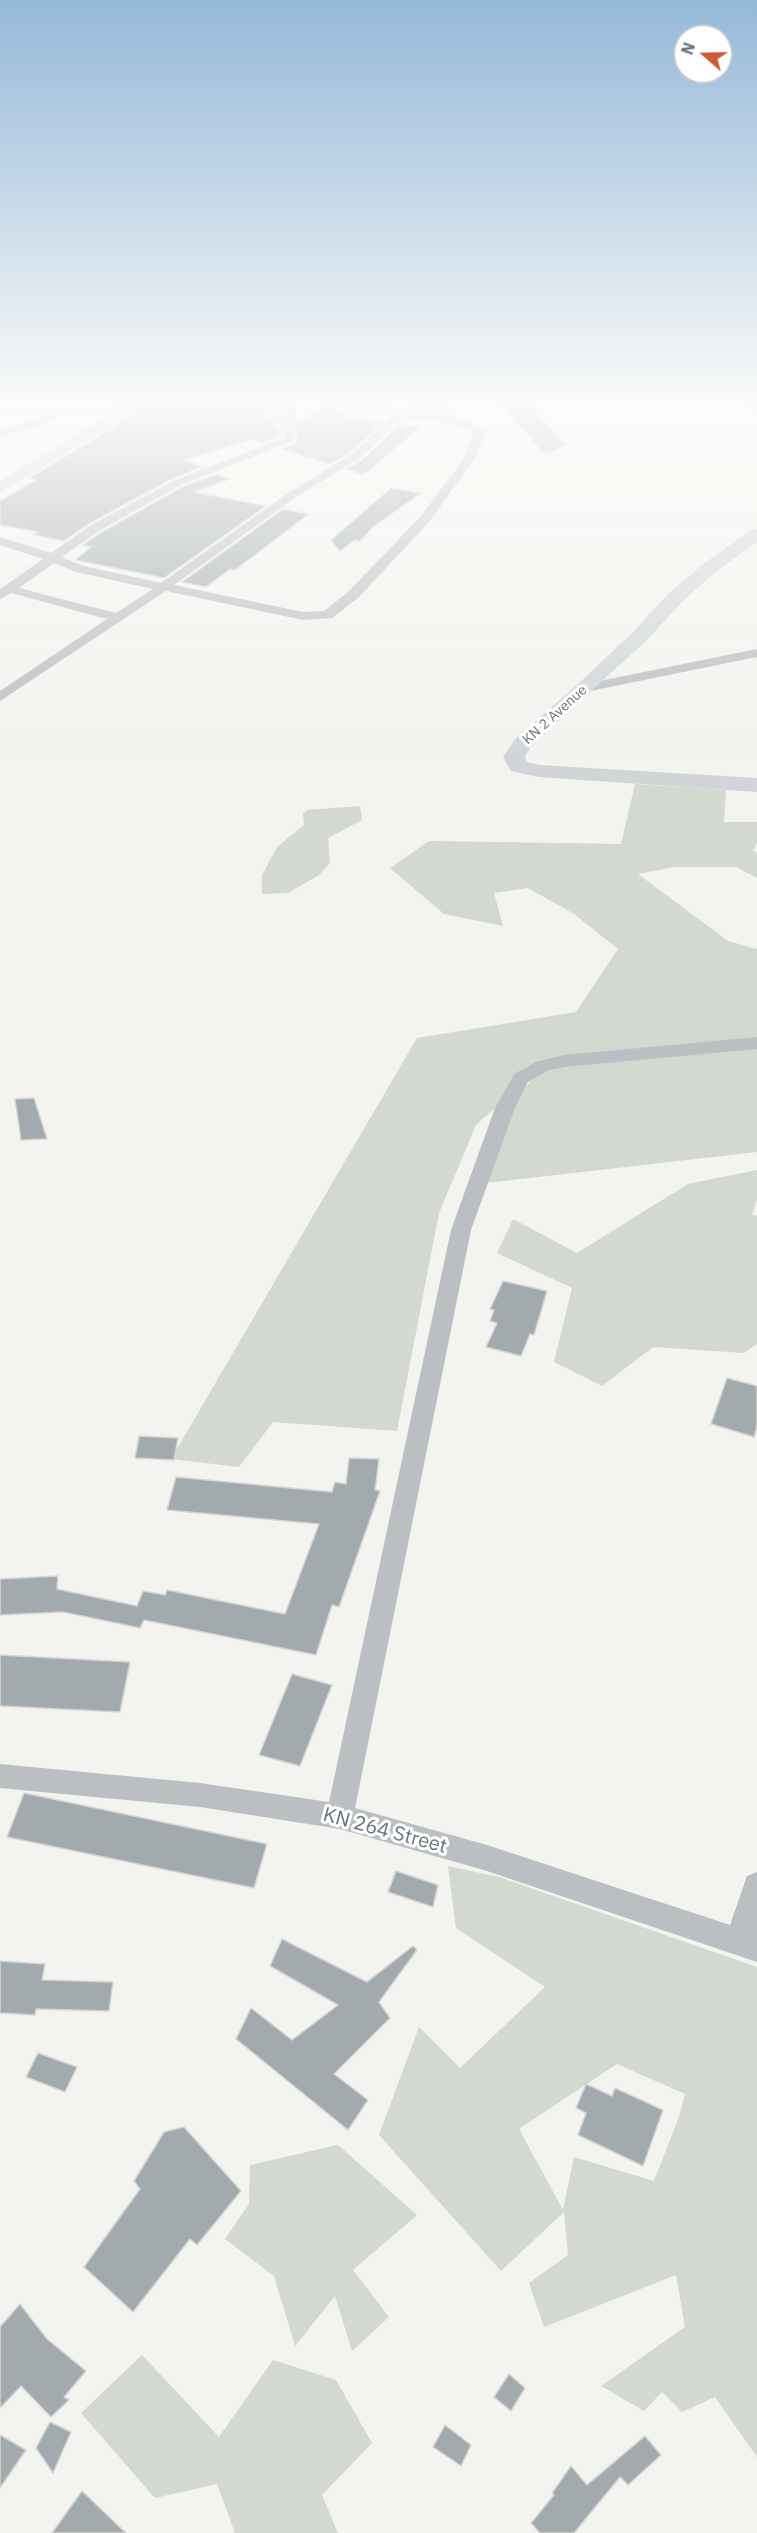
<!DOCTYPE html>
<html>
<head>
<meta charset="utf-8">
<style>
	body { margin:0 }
	#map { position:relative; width:757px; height:2533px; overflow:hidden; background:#f3f3f0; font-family:"IBM Plex Sans",sans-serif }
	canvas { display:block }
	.north { position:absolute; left:673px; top:24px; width:60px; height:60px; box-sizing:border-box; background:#fff; border:2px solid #c2c7cb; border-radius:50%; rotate:290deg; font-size:16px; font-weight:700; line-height:24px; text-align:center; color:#66737d }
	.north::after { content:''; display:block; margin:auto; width:21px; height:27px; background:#cd5a36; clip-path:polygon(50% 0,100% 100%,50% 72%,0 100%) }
</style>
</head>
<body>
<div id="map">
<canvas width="757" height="2533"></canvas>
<div class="north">N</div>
</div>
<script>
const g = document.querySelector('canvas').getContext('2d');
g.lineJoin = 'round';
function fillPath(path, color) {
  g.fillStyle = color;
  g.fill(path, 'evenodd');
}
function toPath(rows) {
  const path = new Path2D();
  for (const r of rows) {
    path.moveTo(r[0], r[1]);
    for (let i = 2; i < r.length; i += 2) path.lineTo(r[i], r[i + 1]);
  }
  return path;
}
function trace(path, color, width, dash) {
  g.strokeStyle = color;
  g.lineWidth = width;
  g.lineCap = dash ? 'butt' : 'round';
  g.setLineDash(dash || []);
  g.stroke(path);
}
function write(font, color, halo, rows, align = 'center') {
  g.font = font + ' "IBM Plex Sans",sans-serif';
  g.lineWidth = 6;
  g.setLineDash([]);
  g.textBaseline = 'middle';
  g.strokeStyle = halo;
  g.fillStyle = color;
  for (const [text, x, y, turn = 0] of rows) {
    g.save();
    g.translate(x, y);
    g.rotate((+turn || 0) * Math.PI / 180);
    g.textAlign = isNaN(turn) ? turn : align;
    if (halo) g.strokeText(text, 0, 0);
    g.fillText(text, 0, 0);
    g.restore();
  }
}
const green = toPath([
	[635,784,726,790,724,822,757,822,757,843,753,851,757,853,757,878,736,867,673,867,638,874,728,941,757,949,757,1152,477,1184,499,1124,539,1069,476,1125,439,1213,397,1431,273,1422,239,1467,171,1459,417,1038,576,1012,618,949,574,914,528,888,494,893,503,926,444,914,390,868,429,841,621,844],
	[360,806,362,820,328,838,330,863,319,875,288,893,262,894,262,875,277,847,304,825,303,814,307,810],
	[757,1170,757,1199,752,1215,757,1216,757,1344,744,1353,653,1347,602,1386,554,1362,572,1288,497,1253,513,1219,577,1253,688,1184],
	[448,1866,499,1877,757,1967,757,2457,715,2397,682,2412,662,2392,644,2411,601,2386,685,2327,676,2275,544,2327,529,2283,568,2255,564,2212,501,2271,379,2135,419,2027,460,2068,545,1987,456,1928],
	[617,2064,685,2094,679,2117,654,2181,574,2157,563,2210,519,2129],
	[338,2145,417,2215,353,2270,389,2317,352,2351,335,2296,295,2346,274,2276,225,2239,249,2204,250,2165],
	[142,2355,219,2437,273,2360,336,2380,372,2443,322,2495,338,2533,235,2533,217,2484,155,2498,81,2413]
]);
const building = toPath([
	[146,403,258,403,283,435,263,443,251,440,184,460,201,467,172,479,90,523,64,541,33,535,38,532,0,525,0,501,36,480,29,478,114,427,146,403],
	[273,403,294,403,297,424,326,407,355,412,347,417,383,422,351,452,331,464,281,449,295,443,298,434,273,403],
	[500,403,528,403,566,445,548,453,542,451,500,403],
	[400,424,420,427,366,473,365,472,361,474,346,469,362,460,400,424],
	[217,474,230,479,194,492,266,506,164,578,75,560,91,547,83,545,100,533,182,487,217,474],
	[391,488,421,493,373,527,360,541,355,540,340,551,331,540,391,488],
	[283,509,309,514,235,570,230,569,206,587,182,582,283,509],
	[34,1098,47,1139,21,1140,15,1099,34,1098],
	[503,1281,547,1291,534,1335,530,1334,521,1356,486,1347,497,1323,490,1321,494,1310,490,1309,503,1281],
	[727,1378,757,1386,757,1426,754,1437,711,1424,727,1378],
	[139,1436,178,1438,174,1460,135,1458,139,1436],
	[349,1458,379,1459,375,1490,380,1491,339,1607,332,1605,316,1655,144,1620,140,1628,63,1612,0,1615,0,1579,58,1576,57,1589,137,1606,143,1591,165,1595,167,1590,285,1614,319,1524,167,1510,176,1477,332,1492,335,1482,346,1484,349,1458],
	[0,1655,130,1662,120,1712,0,1706,0,1655],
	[292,1674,332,1685,300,1766,259,1755,292,1674],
	[24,1793,267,1844,254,1888,7,1837,24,1793],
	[396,1871,438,1885,433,1907,388,1892,396,1871],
	[282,1939,367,1982,413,1946,417,1950,379,2002,390,2018,334,2074,368,2100,348,2130,236,2039,251,2008,292,2040,338,2005,270,1966,282,1939],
	[0,1961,45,1964,42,1980,113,1982,109,2011,36,2009,35,2015,0,2013,0,1961],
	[38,2053,77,2067,65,2092,26,2077,38,2053],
	[586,2084,612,2096,615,2088,663,2110,643,2166,578,2135,586,2113,576,2108,586,2084],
	[184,2127,241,2191,197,2245,190,2239,133,2312,84,2267,140,2189,134,2181,164,2132,184,2127],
	[20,2304,47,2339,86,2371,64,2397,69,2400,51,2417,21,2386,0,2408,0,2327,20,2304],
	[509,2374,525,2388,511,2411,494,2397,509,2374],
	[50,2422,71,2432,53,2473,36,2448,50,2422],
	[445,2425,471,2445,461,2466,433,2447,445,2425],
	[0,2435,26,2450,0,2488,0,2435],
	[645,2436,661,2455,628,2485,620,2477,574,2533,540,2533,531,2523,554,2495,552,2493,571,2466,587,2485,645,2436],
	[82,2491,126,2533,52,2533,82,2491]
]);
const minor = toPath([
	[260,403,270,403,296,433,294,441,181,485,99,531,62,557,84,566,161,583,288,493,352,454,393,415,328,406,323,403,349,403,402,410,426,403,442,403,455,418,479,426,485,434,473,461,429,522,358,598,332,618,303,620,166,591,0,701,0,691,107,619,11,593,0,599,0,589,43,559,0,545,0,537,51,553,91,525,173,481,285,437,285,433,260,403],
	[434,407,441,415,418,412,434,407],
	[404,417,449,423,471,430,474,434,462,461,421,516,348,592,324,611,303,612,174,585,296,497,360,458,404,417],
	[54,563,76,572,153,589,116,613,19,588,54,563],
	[121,409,126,412,125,414,55,416,55,420,0,437,0,430,47,416,0,416,0,410,121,409],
	[757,649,757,657,585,692,578,688,585,684,757,649],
	[757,1037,757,1049,564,1067,549,1070,528,1082,515,1108,471,1230,355,1808,487,1845,730,1925,747,1876,757,1872,757,1962,487,1871,340,1829,200,1807,0,1788,0,1764,200,1783,329,1802,451,1230,495,1108,512,1078,514,1074,536,1062,564,1055,757,1037]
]);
const secondary = toPath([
	[122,403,139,403,113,425,0,493,0,481,103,419,122,403],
	[746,403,757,403,757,409,749,406,746,403],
	[757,529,757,542,714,573,682,602,646,641,531,746,525,757,527,762,539,765,757,778,757,792,538,777,511,771,503,757,516,738,578,684,632,633,668,594,702,565,751,530,757,529]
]);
const farStreetnames = [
	["KN 2 Avenue",555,715,-42]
];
const nearStreetnames = [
	["KN 264 Street",385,1831,15]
];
fillPath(green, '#d3d8d0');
fillPath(building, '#a3aaae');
trace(building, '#d5d5d3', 1.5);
fillPath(minor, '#bbbfc1');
fillPath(secondary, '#d1d5d8');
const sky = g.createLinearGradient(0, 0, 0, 757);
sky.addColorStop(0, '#94b8d9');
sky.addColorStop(0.53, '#fafaf8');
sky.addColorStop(1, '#fafaf800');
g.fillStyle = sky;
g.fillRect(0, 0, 757, 757);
write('14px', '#66737d', '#fff', farStreetnames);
write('20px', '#66737d', '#fff', nearStreetnames);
</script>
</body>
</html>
